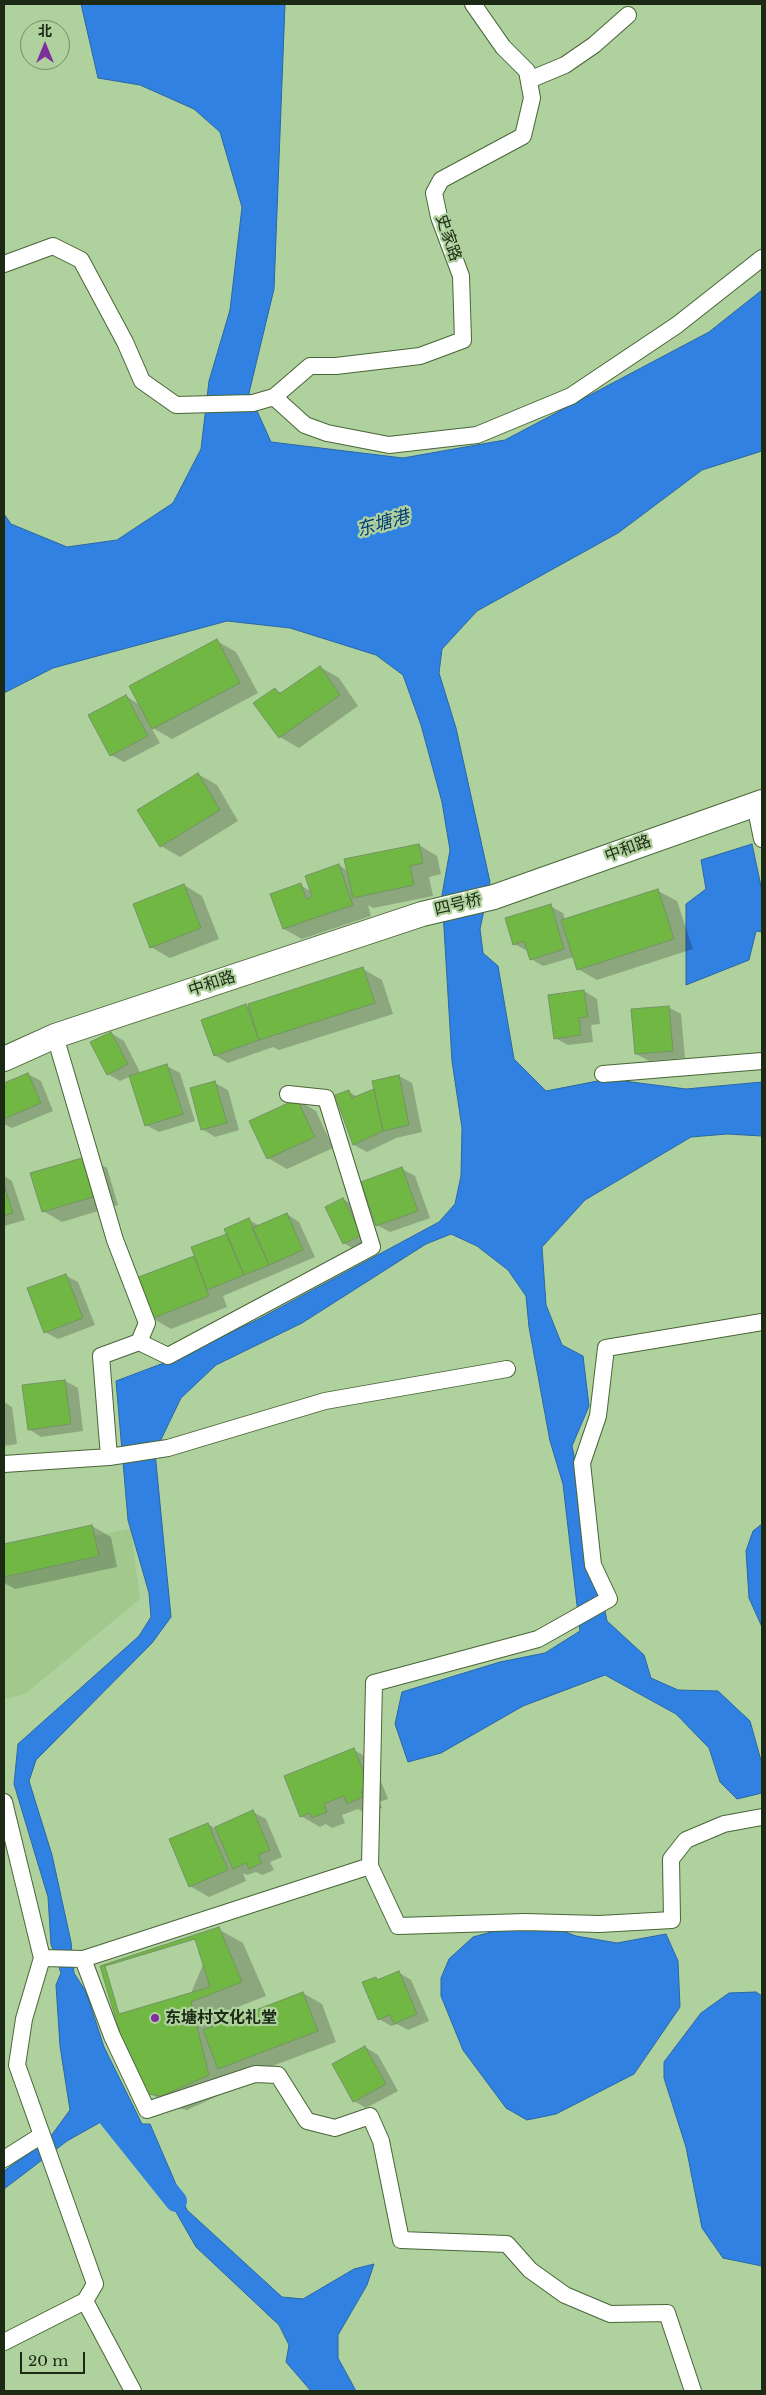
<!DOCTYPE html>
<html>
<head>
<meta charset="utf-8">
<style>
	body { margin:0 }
	#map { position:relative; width:766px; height:2395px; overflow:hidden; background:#afd19d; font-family:"Libre Baskerville","Noto Sans SC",serif }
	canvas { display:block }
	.frame { position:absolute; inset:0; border:5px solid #1c2915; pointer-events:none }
	.north { position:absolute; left:20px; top:20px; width:50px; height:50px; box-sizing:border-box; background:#afd19d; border:1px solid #748e67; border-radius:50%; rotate:0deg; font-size:14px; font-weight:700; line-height:20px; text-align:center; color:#1c2915 }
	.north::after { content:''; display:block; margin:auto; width:18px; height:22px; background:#7f2e9e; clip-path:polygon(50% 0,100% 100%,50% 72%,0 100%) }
	.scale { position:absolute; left:20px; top:2352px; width:65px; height:22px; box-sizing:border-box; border:2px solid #1c2915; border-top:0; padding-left:6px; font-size:15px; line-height:18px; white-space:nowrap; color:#1c2915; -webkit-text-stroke:4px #afd19d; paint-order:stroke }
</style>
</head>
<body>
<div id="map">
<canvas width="766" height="2395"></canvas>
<div class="frame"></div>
<div class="north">北</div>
<div class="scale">20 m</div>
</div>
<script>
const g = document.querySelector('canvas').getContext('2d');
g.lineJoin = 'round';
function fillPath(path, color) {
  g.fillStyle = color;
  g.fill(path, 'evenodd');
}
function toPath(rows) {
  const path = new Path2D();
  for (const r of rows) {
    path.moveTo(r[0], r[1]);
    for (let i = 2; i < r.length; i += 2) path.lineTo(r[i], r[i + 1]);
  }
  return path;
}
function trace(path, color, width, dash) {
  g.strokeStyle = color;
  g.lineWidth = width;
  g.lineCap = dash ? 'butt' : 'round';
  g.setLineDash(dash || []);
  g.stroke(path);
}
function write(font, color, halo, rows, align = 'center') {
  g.font = font + ' "Libre Baskerville","Noto Sans SC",serif';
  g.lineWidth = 4.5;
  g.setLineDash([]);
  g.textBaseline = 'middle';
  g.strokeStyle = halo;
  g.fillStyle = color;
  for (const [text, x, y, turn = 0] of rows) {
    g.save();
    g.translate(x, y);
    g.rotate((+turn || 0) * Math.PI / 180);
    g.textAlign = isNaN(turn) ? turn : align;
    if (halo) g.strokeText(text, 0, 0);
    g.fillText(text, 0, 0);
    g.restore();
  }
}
const built = toPath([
	[131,1529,140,1599,25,1694,4,1699,4,1551]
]);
const water = toPath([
	[81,4,285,4,274,289,249,393,271,442,403,458,505,440,709,332,762,290,762,451,702,470,618,533,477,611,442,649,439,673,456,728,490,882,480,929,483,953,498,966,514,1059,546,1091,608,1079,686,1089,762,1082,762,1136,727,1134,691,1137,585,1200,542,1247,546,1305,562,1345,583,1356,589,1406,572,1446,607,1621,644,1655,651,1678,678,1690,718,1691,750,1721,762,1764,762,1793,737,1799,720,1782,709,1748,676,1714,605,1675,523,1706,441,1753,408,1762,395,1724,402,1692,500,1662,545,1653,580,1631,563,1484,550,1441,529,1327,526,1296,508,1270,477,1246,451,1234,426,1244,302,1323,216,1365,181,1398,155,1452,171,1617,152,1643,36,1760,29,1781,52,1855,71,1942,74,1973,86,1992,104,2047,142,2124,150,2124,187,2210,282,2297,303,2299,354,2269,374,2264,367,2285,338,2335,338,2358,356,2391,311,2391,286,2362,289,2345,279,2325,196,2247,136,2142,117,2121,106,2119,67,2141,4,2189,4,2171,48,2140,70,2110,60,2046,56,1985,61,1973,51,1944,48,1897,14,1784,18,1744,139,1636,151,1617,149,1593,128,1520,116,1381,177,1358,259,1319,439,1222,455,1204,461,1176,462,1128,452,1061,442,895,450,850,442,802,421,725,403,675,376,655,290,628,227,621,53,668,4,693,4,514,11,524,67,547,117,540,173,503,201,449,209,381,230,310,242,207,220,132,194,109,140,85,98,78,81,4],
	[752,844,762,891,762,932,756,931,749,960,686,985,686,904,706,889,701,860,752,844],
	[762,1524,762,1627,749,1598,746,1551,753,1531,762,1524],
	[546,1925,576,1936,617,1943,666,1934,678,1961,680,2007,634,2074,556,2114,527,2120,506,2108,463,2050,441,1996,441,1978,449,1959,473,1937,510,1927,546,1925],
	[756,1992,762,1996,762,2266,723,2258,702,2228,686,2147,664,2078,664,2062,701,2013,729,1993,756,1992]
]);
const shadow = toPath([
	[217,641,236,652,258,693,172,739,151,727,160,743,124,762,111,755,126,696,140,705],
	[320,667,339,678,358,706,299,748,280,737,275,689,282,694],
	[198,774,217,785,238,821,180,857,161,846],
	[419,845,437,856,441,874,429,877,433,896,373,908,368,905,371,916,302,939,284,929,300,885,312,892,339,865,348,871],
	[184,885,202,896,219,939,170,958,151,947],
	[658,891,677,901,693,949,597,980,578,969,574,957,543,966,531,959,528,951,514,944,550,906,563,913,565,920],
	[363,969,382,980,393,1014,279,1050,273,1047,228,1063,216,1056,203,1021,246,1005,250,1008],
	[584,991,597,999,600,1024,591,1025,593,1042,568,1045,555,1038,549,996],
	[668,1007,681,1014,685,1058,649,1061,636,1054],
	[111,1033,124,1041,140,1072,136,1075,167,1066,180,1073,195,1121,159,1132,146,1125,131,1076,120,1081,108,1074],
	[28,1074,41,1081,53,1111,12,1128,4,1124,4,1084],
	[399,1076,412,1083,422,1132,396,1138,367,1152,354,1145,337,1096,349,1092,358,1097],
	[215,1083,228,1090,239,1130,215,1137,202,1129],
	[297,1100,316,1111,333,1148,287,1169,268,1158],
	[88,1157,107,1168,118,1205,62,1222,43,1211],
	[402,1169,415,1176,430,1218,390,1232,377,1225],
	[4,1176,12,1181,25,1220,4,1226],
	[343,1199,356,1207,373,1242,357,1251,344,1243],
	[287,1214,299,1222,315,1257,223,1296,227,1307,171,1329,152,1318,137,1279,195,1257,249,1220,260,1226],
	[65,1275,78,1282,95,1325,58,1339,45,1332],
	[65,1381,78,1388,83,1431,41,1437,29,1429],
	[4,1402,12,1407,17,1444,4,1446],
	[92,1526,111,1537,117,1567,15,1589,4,1583,4,1546],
	[354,1750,373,1761,388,1799,379,1802,382,1808,367,1814,358,1809,342,1815,345,1823,332,1828,326,1824,320,1827,301,1816],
	[253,1812,266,1819,282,1857,270,1862,274,1870,262,1875,256,1872,247,1875,243,1873,246,1881,209,1897,190,1886,208,1824,218,1830],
	[218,1929,243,1943,266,1996,215,2016,217,2026,303,1993,322,2004,336,2042,238,2079,233,2089,187,2110,174,2107,149,2093],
	[398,1972,411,1980,429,2021,408,2030,397,2024,391,2026,379,2019,375,1978,379,1980],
	[365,2047,378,2055,398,2091,366,2108,354,2101]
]);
const canal = toPath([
	[92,2096,176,2201]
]);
const building = toPath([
	[217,639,240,683,152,729,129,686,217,639],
	[320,666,340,695,279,738,253,703,275,688,279,694,320,666],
	[126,695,148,736,110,756,88,715,126,695],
	[198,773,220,810,160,847,137,810,198,773],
	[419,844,423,863,410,866,414,885,353,898,344,859,419,844],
	[339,864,353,905,283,929,270,894,301,883,306,899,312,896,305,876,339,864],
	[184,884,201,928,150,948,133,904,184,884],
	[658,889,674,939,577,970,561,920,658,889],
	[551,904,564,949,530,960,524,941,513,945,505,918,551,904],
	[363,967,375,1003,259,1040,248,1004,363,967],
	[584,990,588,1017,579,1018,581,1035,554,1039,548,995,584,990],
	[246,1004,259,1040,214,1056,201,1020,246,1004],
	[669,1006,673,1051,635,1054,631,1009,669,1006],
	[111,1032,128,1064,107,1075,90,1042,111,1032],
	[167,1064,183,1114,145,1126,129,1076,167,1064],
	[28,1073,41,1103,4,1119,4,1083,28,1073],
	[399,1075,409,1125,383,1131,372,1081,399,1075],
	[215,1081,227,1123,201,1130,190,1088,215,1081],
	[374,1089,383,1131,353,1145,335,1095,349,1090,352,1098,374,1089],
	[297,1099,315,1137,267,1159,249,1121,297,1099],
	[89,1156,100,1195,42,1212,30,1173,89,1156],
	[402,1167,418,1211,376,1226,361,1182,402,1167],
	[4,1185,13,1213,4,1216,4,1185],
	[343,1198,362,1235,343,1244,325,1207,343,1198],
	[287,1213,303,1250,269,1265,252,1228,287,1213],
	[249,1218,269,1265,244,1275,224,1229,249,1218],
	[227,1234,244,1275,207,1290,191,1247,227,1234],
	[194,1256,209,1296,151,1319,136,1278,194,1256],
	[66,1274,83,1318,44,1333,27,1288,66,1274],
	[65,1380,71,1424,28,1430,22,1385,65,1380],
	[92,1525,99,1556,4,1577,4,1544,92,1525],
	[354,1748,370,1788,361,1791,363,1797,347,1804,344,1796,324,1804,327,1812,312,1818,310,1813,300,1817,284,1776,354,1748],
	[253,1810,270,1850,258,1855,262,1863,249,1869,246,1863,233,1869,215,1827,253,1810],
	[208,1823,228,1870,189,1887,169,1839,208,1823],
	[219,1927,242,1982,191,2002,209,2075,162,2096,148,2094,120,2033,100,1966,219,1927],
	[195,1939,210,1987,119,2014,105,1966,195,1939],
	[399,1971,417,2014,394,2024,390,2015,378,2020,362,1982,376,1977,377,1980,399,1971],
	[303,1992,318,2031,218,2069,203,2030,303,1992],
	[365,2046,386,2084,353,2102,332,2064,365,2046]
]);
const street = toPath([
	[529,80,565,65,594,45,628,15],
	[4,264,53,246,81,260,125,342,142,381,176,405,253,403,274,397,305,425,327,433,389,445,477,435,571,396,677,325,762,258],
	[274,397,310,366,336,366,420,356,463,340,461,276,439,217,434,193,441,180,523,136,532,98,527,71,503,47,473,4],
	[755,805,762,839],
	[55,1036,115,1240,147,1323,139,1342],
	[603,1074,762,1061],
	[109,1457,101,1356,139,1342,168,1356,372,1247,326,1098,288,1094],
	[4,1464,109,1457,168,1448,325,1401,507,1369],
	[4,1802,42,1958,24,2019,17,2065,95,2284,85,2301,4,2342],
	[370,1866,398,1926,525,1922,599,1924,672,1920,671,1859,686,1840,724,1824,762,1817],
	[42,1958,83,1959,370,1866,374,1683,538,1639,609,1599,593,1565,582,1463,598,1416,606,1348,762,1322],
	[83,1959,112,2036,147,2110,255,2074,278,2075,307,2121,335,2128,370,2116,381,2141,401,2240,507,2244,530,2270,565,2295,610,2314,667,2313,693,2391],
	[4,2159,42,2135],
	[85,2301,133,2391]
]);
const secondary = toPath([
	[4,1059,55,1036,422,914,494,897,762,802]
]);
const markers = [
	[155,2018,5,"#7f2e9e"]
];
const streetNames = [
	["史家路",448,238,71],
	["中和路",628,849,-20],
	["四号桥",458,905,-13],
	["中和路",212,984,-18]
];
const poiNames = [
	["东塘村文化礼堂",165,2018]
];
const waterNames = [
	["东塘港",383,524,-16]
];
fillPath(built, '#a2c88e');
fillPath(water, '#3081e1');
trace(water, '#2a67a4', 1);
fillPath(shadow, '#0003');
trace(canal, '#3081e1', 22);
fillPath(building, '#71b744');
trace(building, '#739462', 1);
trace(street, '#486637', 18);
trace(secondary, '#486637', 26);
trace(street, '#fff', 16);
trace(secondary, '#fff', 24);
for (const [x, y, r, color] of markers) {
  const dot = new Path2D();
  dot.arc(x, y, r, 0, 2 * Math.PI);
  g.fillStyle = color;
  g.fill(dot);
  trace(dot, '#afd19d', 2);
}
write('16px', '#1c2915', '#afd19d', streetNames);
write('bold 16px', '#1c2915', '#afd19d', poiNames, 'left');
write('italic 18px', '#033c79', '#afd19d', waterNames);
</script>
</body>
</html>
